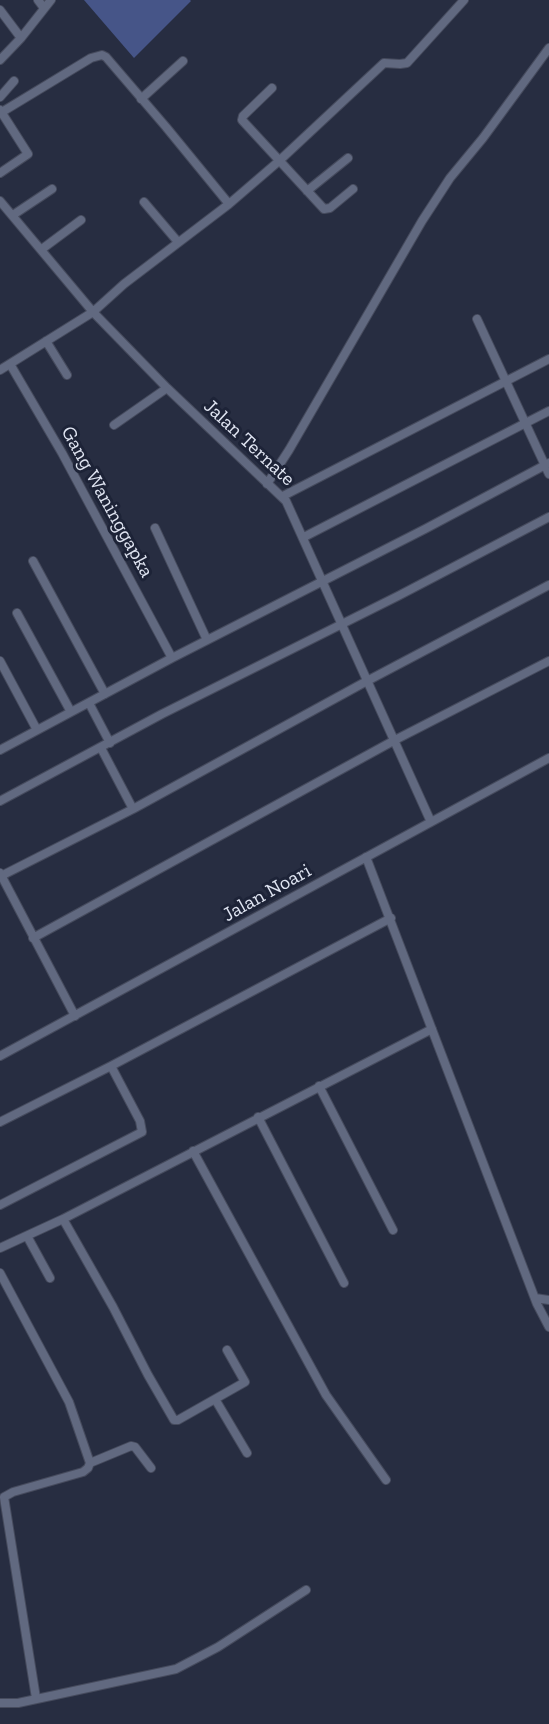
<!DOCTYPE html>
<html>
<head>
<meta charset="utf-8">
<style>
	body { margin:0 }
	canvas { display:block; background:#272d41 }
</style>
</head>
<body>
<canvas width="549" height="1724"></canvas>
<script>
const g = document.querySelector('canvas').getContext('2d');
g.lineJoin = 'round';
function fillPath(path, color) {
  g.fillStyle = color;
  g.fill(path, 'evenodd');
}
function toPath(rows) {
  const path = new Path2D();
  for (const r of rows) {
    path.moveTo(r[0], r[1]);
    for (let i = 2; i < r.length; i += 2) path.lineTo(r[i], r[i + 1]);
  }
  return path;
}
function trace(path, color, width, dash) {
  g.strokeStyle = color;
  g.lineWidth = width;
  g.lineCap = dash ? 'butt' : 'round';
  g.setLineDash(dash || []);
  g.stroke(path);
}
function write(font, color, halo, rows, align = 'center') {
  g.font = font + ' "Zilla Slab",serif';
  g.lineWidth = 6;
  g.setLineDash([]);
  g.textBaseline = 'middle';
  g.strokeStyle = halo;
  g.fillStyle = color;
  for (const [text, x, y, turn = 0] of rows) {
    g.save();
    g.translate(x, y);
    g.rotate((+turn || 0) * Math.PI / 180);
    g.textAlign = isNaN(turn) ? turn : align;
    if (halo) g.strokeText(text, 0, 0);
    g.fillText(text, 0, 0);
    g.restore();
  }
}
const green = toPath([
	[84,0,190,0,191,1,134,58]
]);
const minor = toPath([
	[38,0,44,8],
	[0,10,21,38],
	[0,60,21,38,51,0],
	[272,88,243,116,242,120,324,209,330,208,353,189],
	[0,97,14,81],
	[141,99,183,61],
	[0,110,28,154,0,173],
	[2,112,91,58,102,55,106,57,166,127,229,204],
	[307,191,348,158],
	[0,201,93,312,167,388,286,501,431,822],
	[144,202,178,242],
	[13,215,52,189],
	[42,249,81,220],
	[477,319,549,474],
	[46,341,67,375],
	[10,364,62,453,172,658],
	[0,370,93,312,124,284,229,204,279,161,384,63,400,64,407,63,464,0],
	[114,425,167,388],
	[267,484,289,450,422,221,450,178,483,138,549,48],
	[283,496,549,359],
	[155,528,207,640],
	[304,537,549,411],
	[33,561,105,694],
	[17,613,71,712],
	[0,661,37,730],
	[89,703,110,743],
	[101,748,133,809],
	[0,750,172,658,425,529,549,463],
	[0,801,162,714,398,596,549,517],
	[366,857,537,1304,549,1327],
	[0,873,75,1016],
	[1,876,133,809,367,681,549,585],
	[33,938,395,740,549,661],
	[0,1056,549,758],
	[319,1086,393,1230],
	[258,1117,344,1283],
	[0,1122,111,1066,391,918],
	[193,1151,326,1395,386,1480],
	[0,1205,142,1132,140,1121,111,1066],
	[63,1219,113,1307,148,1375,174,1420,178,1420,245,1382,227,1350],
	[27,1236,50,1278],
	[0,1248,63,1219,432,1029],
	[0,1273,69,1402,90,1463,88,1468,83,1472,13,1492,4,1497,36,1698],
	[535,1298,549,1300],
	[215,1399,247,1453],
	[90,1463,131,1446,135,1447,151,1468],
	[0,1703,18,1703,176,1669,218,1647,306,1590]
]);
const streetNames = [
	["Jalan Ternate",249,443,43],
	["Gang Waninggapka",107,502,61],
	["Jalan Noari",267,893,-29]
];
fillPath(green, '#465588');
trace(minor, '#464b5d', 10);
trace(minor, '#616980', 8);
write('20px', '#e0e5f2', '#1d2337', streetNames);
</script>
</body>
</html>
